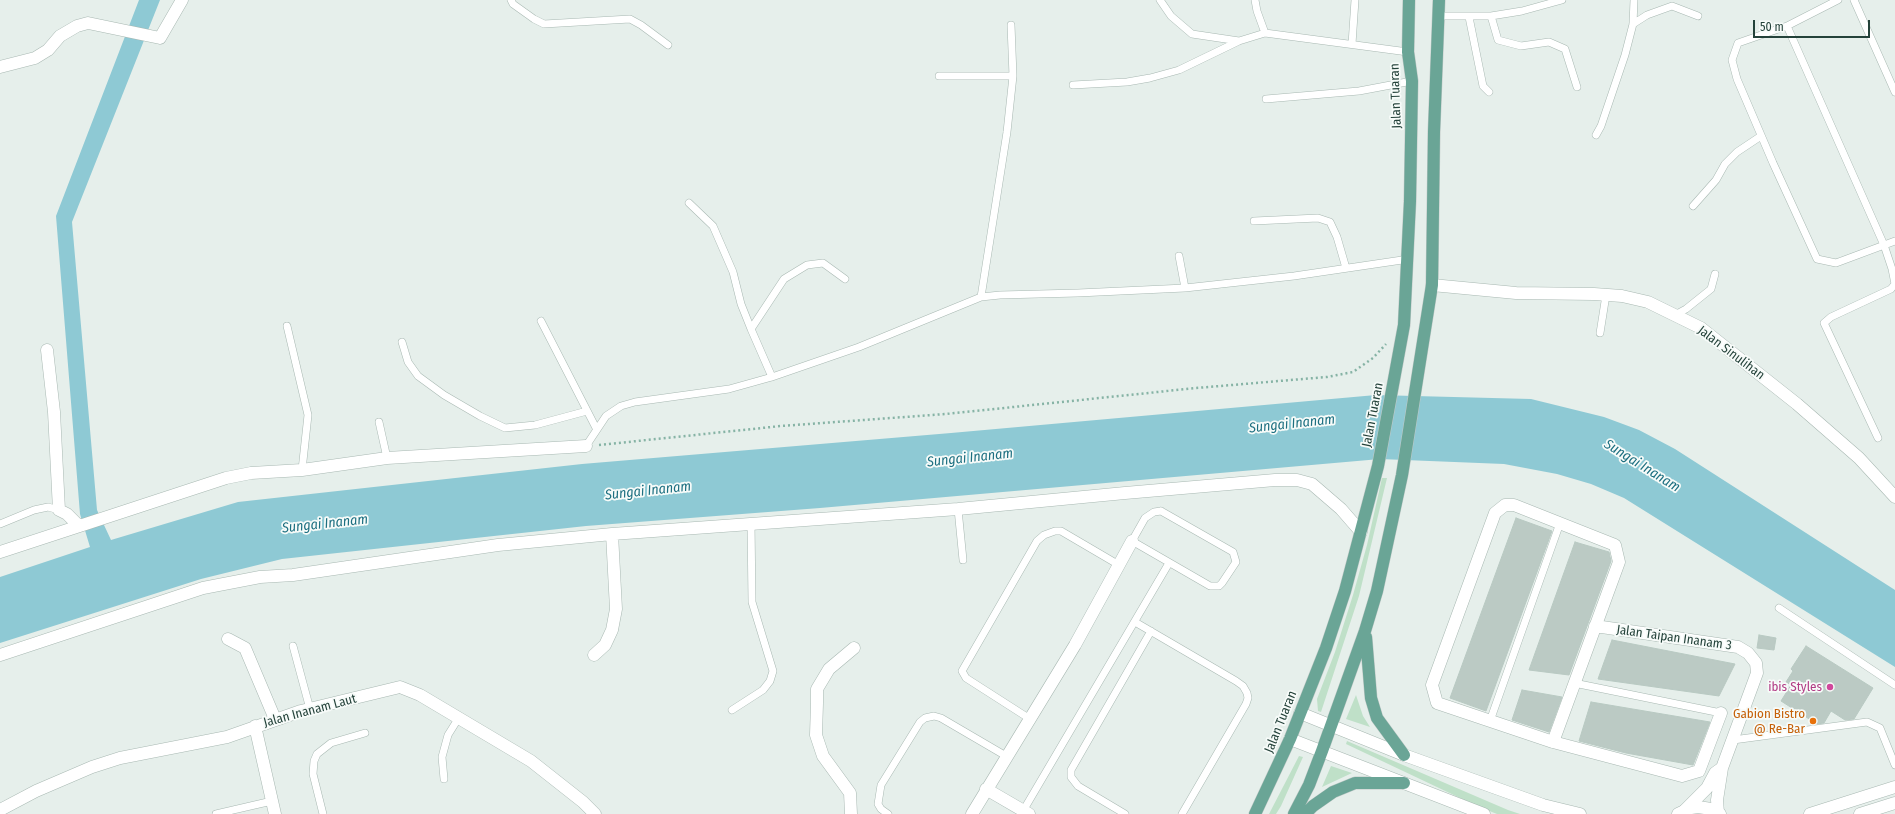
<!DOCTYPE html>
<html>
<head>
<meta charset="utf-8">
<style>
	body { margin:0 }
	#map { position:relative; width:1895px; height:814px; overflow:hidden; background:#e6efeb; font-family:"Fira Sans Condensed",sans-serif }
	canvas { display:block }
	.scale { position:absolute; left:1753px; top:20px; width:117px; height:18px; box-sizing:border-box; border:2px solid #24423a; border-top:0; padding-left:5px; font-size:12px; line-height:14px; white-space:nowrap; color:#24423a; -webkit-text-stroke:3px #f7fbf9; paint-order:stroke }
</style>
</head>
<body>
<div id="map">
<canvas width="1895" height="814"></canvas>
<div class="scale">50 m</div>
</div>
<script>
const g = document.querySelector('canvas').getContext('2d');
g.lineJoin = 'round';
function fillPath(path, color) {
  g.fillStyle = color;
  g.fill(path, 'evenodd');
}
function toPath(rows) {
  const path = new Path2D();
  for (const r of rows) {
    path.moveTo(r[0], r[1]);
    for (let i = 2; i < r.length; i += 2) path.lineTo(r[i], r[i + 1]);
  }
  return path;
}
function trace(path, color, width, dash) {
  g.strokeStyle = color;
  g.lineWidth = width;
  g.lineCap = dash ? 'butt' : 'round';
  g.setLineDash(dash || []);
  g.stroke(path);
}
function write(font, color, halo, rows, align = 'center') {
  g.font = font + ' "Fira Sans Condensed",sans-serif';
  g.lineWidth = 3.5;
  g.setLineDash([]);
  g.textBaseline = 'middle';
  g.strokeStyle = halo;
  g.fillStyle = color;
  for (const [text, x, y, turn = 0] of rows) {
    g.save();
    g.translate(x, y);
    g.rotate((+turn || 0) * Math.PI / 180);
    g.textAlign = isNaN(turn) ? turn : align;
    if (halo) g.strokeText(text, 0, 0);
    g.fillText(text, 0, 0);
    g.restore();
  }
}
const green = toPath([
	[1382,478,1387,478,1359,596,1321,712,1318,711,1317,699,1335,652,1353,595,1367,545],
	[1356,695,1363,716,1370,727,1346,719],
	[1347,741,1508,810,1520,814,1497,814,1477,806,1346,744],
	[1299,756,1303,757,1281,806,1276,814,1269,814],
	[1331,766,1352,773,1322,787]
]);
const water = toPath([
	[139,0,160,0,72,222,97,510,111,540,238,502,582,464,951,433,1376,395,1531,399,1604,417,1639,430,1675,449,1895,590,1895,667,1624,498,1591,484,1557,474,1504,464,1380,459,820,508,586,526,282,559,201,579,0,643,0,577,90,547,80,514,56,216]
]);
const building = toPath([
	[1516,518,1552,531,1486,711,1450,698,1516,518],
	[1575,542,1609,552,1611,561,1569,675,1529,670,1575,542],
	[1759,635,1776,638,1774,650,1757,648,1759,635],
	[1612,640,1735,664,1719,696,1598,679,1612,640],
	[1806,646,1873,688,1854,719,1845,720,1831,711,1824,723,1817,724,1781,701,1791,685,1786,682,1793,671,1791,669,1806,646],
	[1522,690,1562,697,1549,732,1512,720,1522,690],
	[1591,702,1710,722,1693,765,1626,753,1579,741,1591,702]
]);
const path = toPath([
	[599,445,781,426,946,414,1196,388,1327,377,1353,372,1373,358,1386,344]
]);
const service = toPath([
	[511,0,513,4,534,19,544,24,630,19,641,25,668,45],
	[1160,0,1171,16,1192,34,1239,41],
	[1255,0,1257,11,1265,33],
	[1838,0,1787,26,1738,43,1732,60,1737,79,1773,163,1817,259,1836,263,1895,241],
	[1854,0,1895,92],
	[1438,16,1491,16,1522,11,1562,0],
	[1491,16,1498,40,1521,46,1549,42,1565,49,1577,87],
	[1469,17,1483,86,1489,92],
	[1633,24,1647,15,1672,6,1698,16],
	[1787,26,1884,245,1892,269,1895,284,1891,289,1831,317,1824,323,1878,438],
	[1352,44,1355,0],
	[939,76,1013,76],
	[1073,85,1127,82,1150,78,1179,70,1239,41,1265,33,1408,52],
	[1266,99,1359,91,1412,81],
	[1596,135,1601,126,1625,55,1633,24,1634,0],
	[689,203,713,226,733,272,741,304,751,329],
	[1693,206,1716,180,1725,164,1737,152,1761,136],
	[1254,221,1318,218,1330,222,1337,237,1346,268],
	[1179,256,1185,288],
	[981,297,1007,132,1013,76,1011,25],
	[1675,315,1686,309,1711,289,1715,274],
	[541,321,596,428],
	[287,326,308,415,302,470],
	[1600,333,1606,295],
	[402,342,408,362,418,376,444,395,480,416,505,428,535,425,587,411],
	[772,377,751,329,784,279,807,265,823,263,845,279],
	[379,422,387,458],
	[586,446,606,416,621,406,635,402,729,389,772,377,859,347,981,297,1000,295,1078,293,1185,288,1294,276,1409,259],
	[958,509,963,560],
	[1161,511,1233,552,1236,562,1222,583,1219,586,1210,586,1132,541,1145,518,1154,512,1161,511],
	[0,524,34,510,48,507,59,510],
	[1779,608,1895,685],
	[1135,622,1236,681,1243,686,1247,693,1248,698,1246,704,1182,814],
	[293,646,310,709],
	[1574,683,1721,713],
	[732,710,763,690,770,681,773,671,752,602,751,523],
	[1030,719,966,678,962,671,1037,541,1044,535,1055,531,1061,531,1119,565],
	[1490,721,1560,523],
	[1733,740,1867,722,1880,728,1895,765],
	[444,779,442,757,448,735,458,719],
	[1023,811,1169,563],
	[216,814,272,801],
	[323,814,313,774,314,761,317,754,331,743,365,733],
	[888,814,881,809,878,804,881,785,920,722,925,718,934,716,941,718,1006,756],
	[1125,814,1078,786,1071,777,1071,770,1151,631]
]);
const minor = toPath([
	[0,67,35,58,48,50,60,36,77,26,88,23,160,38,182,0],
	[47,350,54,412,59,510,67,514,78,525],
	[0,552,226,478,251,473,302,470,387,458,586,446],
	[1595,626,1738,647,1748,653,1756,663,1757,673,1722,768,1717,800,1718,813],
	[228,639,245,648,275,719],
	[0,655,203,588,260,577,293,575,498,545,612,534,958,509,1125,493,1275,480,1297,480,1312,484,1341,509,1361,532],
	[594,655,605,645,612,630,616,609,612,534],
	[1553,742,1619,562,1615,545,1514,505,1505,505,1495,513,1432,685,1437,703,1553,742,1682,776,1699,771,1721,713],
	[986,789,1029,814],
	[1685,810,1707,788,1715,773,1722,768],
	[851,814,850,793,823,756,816,735,817,703,817,689,829,669,854,648],
	[972,814,1075,645,1132,541]
]);
const tertiary = toPath([
	[1432,285,1516,293,1594,294,1622,296,1648,302,1701,328,1797,404,1859,458,1895,497],
	[1300,713,1404,755,1543,805,1580,814],
	[255,726,275,814],
	[1290,739,1484,814],
	[0,810,36,791,92,767,120,758,227,737,301,711,400,687,420,695,531,761,583,802,595,814],
	[1678,814,1691,808,1698,807,1711,809,1720,814],
	[1810,814,1895,787],
	[1860,814,1895,803]
]);
const primary = toPath([
	[1366,637,1371,698,1377,718,1404,755],
	[1255,814,1290,739,1326,648,1345,591,1378,466,1404,325,1410,201,1412,81,1408,52,1409,0],
	[1294,814,1309,785,1322,751,1365,631,1377,591,1402,475,1432,285,1434,132,1439,0],
	[1305,814,1313,806,1333,792,1355,783,1404,783]
]);
const markers = [
	[1830,687,4,"#d1479c"],
	[1813,721,4,"#e8710a"]
];
const streetNames = [
	["Jalan Tuaran",1396,96,-92],
	["Jalan Sinulihan",1731,353,37],
	["Jalan Tuaran",1373,415,-79],
	["Jalan Taipan Inanam 3",1674,638,8],
	["Jalan Inanam Laut",310,711,-15],
	["Jalan Tuaran",1281,722,-68]
];
const hotelNames = [
	["ibis Styles",1822,687]
];
const foodNames = [
	["Gabion Bistro",1805,714],
	["@ Re-Bar",1805,729]
];
const waterNames = [
	["Sungai Inanam",1292,424,-6],
	["Sungai Inanam",970,458,-6],
	["Sungai Inanam",1642,466,32],
	["Sungai Inanam",648,491,-6],
	["Sungai Inanam",325,524,-6]
];
fillPath(green, '#bfe0c8');
fillPath(water, '#8ec9d4');
fillPath(building, '#bbcac4');
trace(building, '#b8c9c2', 1);
trace(service, '#a8b8b2', 8);
trace(minor, '#a8b8b2', 13);
trace(tertiary, '#a8b8b2', 13);
trace(primary, '#c2cac8', 13);
trace(path, '#86b3a5', 2.5, [2, 3]);
trace(service, '#fff', 7);
trace(minor, '#fff', 12);
trace(tertiary, '#fff', 12);
trace(primary, '#6aa596', 12);
for (const [x, y, r, color] of markers) {
  const dot = new Path2D();
  dot.arc(x, y, r, 0, 2 * Math.PI);
  g.fillStyle = color;
  g.fill(dot);
  trace(dot, '#f7fbf9', 1.5);
}
write('13px', '#24423a', '#f7fbf9', streetNames);
write('13px', '#b23c85', '#f7fbf9', hotelNames, 'right');
write('13px', '#c56008', '#f7fbf9', foodNames, 'right');
write('italic 14px', '#1c6f80', '#f7fbf9', waterNames);
</script>
</body>
</html>
